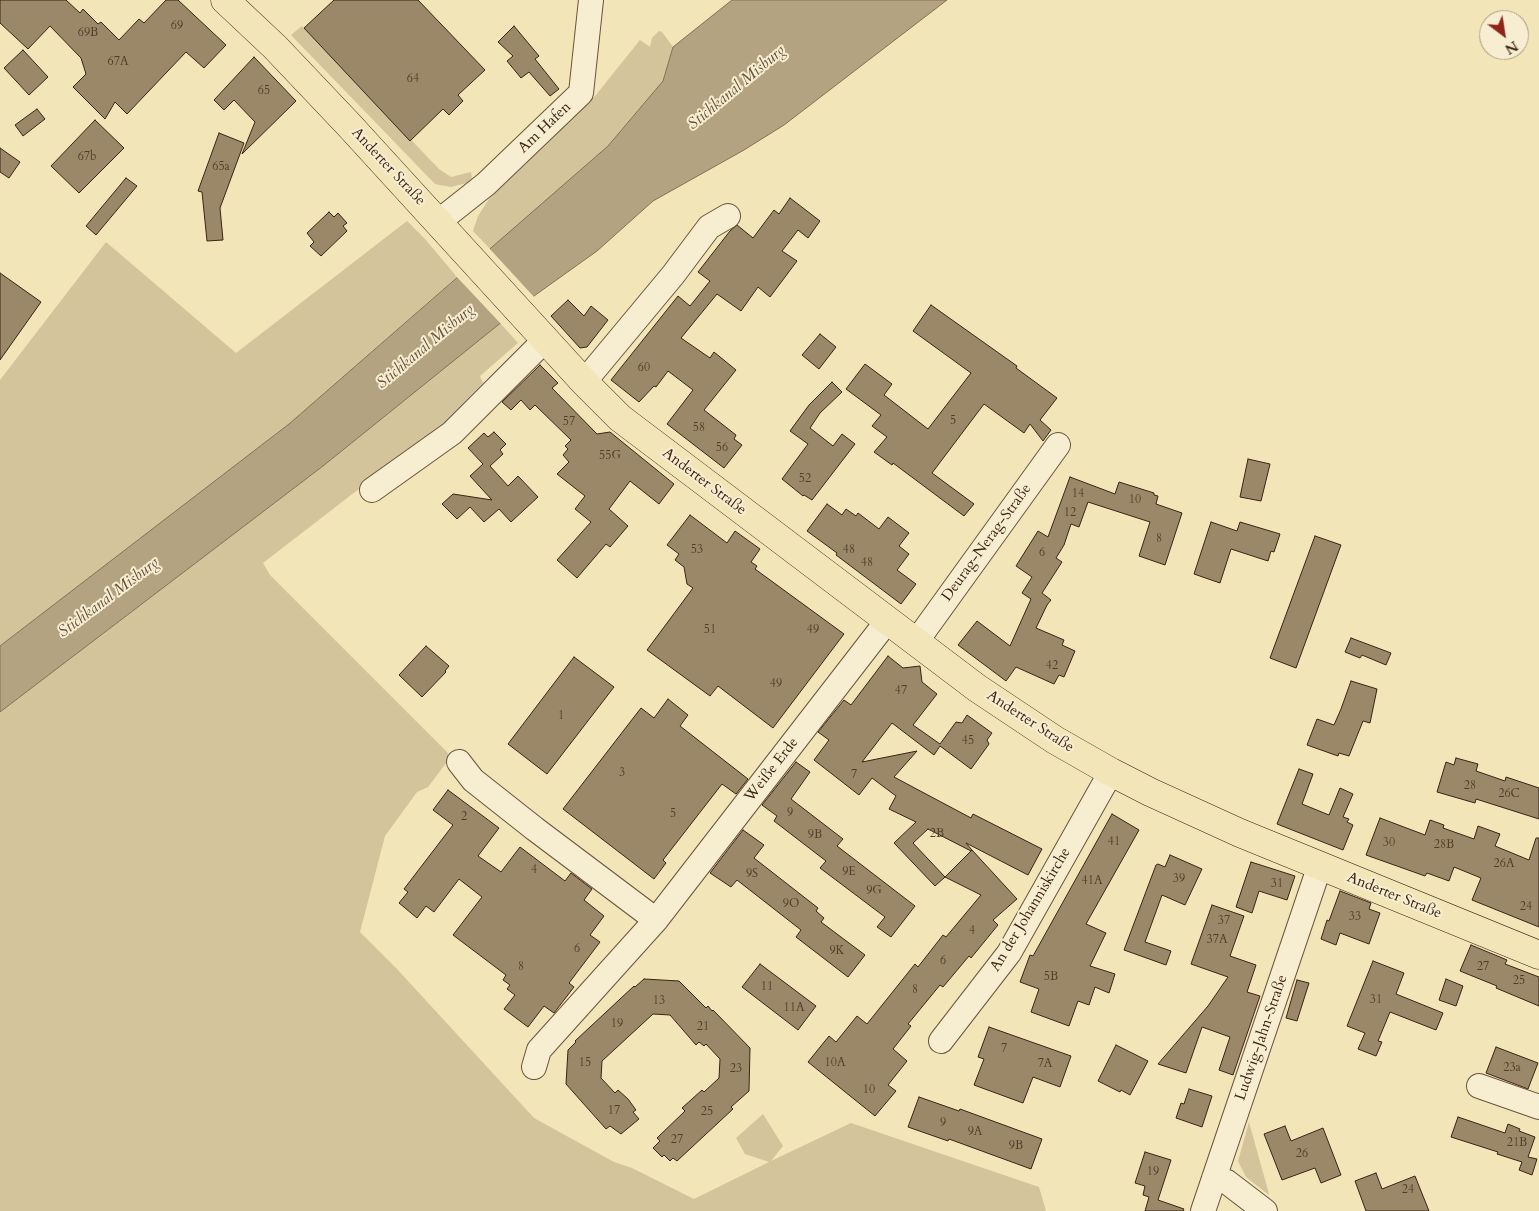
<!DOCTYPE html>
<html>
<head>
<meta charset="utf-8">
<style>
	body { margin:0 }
	#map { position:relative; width:1539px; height:1211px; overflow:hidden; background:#f2e5b8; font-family:Cardo,serif }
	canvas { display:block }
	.north { position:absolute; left:1479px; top:10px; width:50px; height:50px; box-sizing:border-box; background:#f7eed1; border:1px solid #ac9d85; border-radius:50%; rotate:149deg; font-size:14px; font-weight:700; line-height:20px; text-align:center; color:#3b2314 }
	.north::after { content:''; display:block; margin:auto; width:18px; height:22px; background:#8f2418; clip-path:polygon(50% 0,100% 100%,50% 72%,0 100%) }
</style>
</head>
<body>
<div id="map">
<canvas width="1539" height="1211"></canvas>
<div class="north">N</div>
</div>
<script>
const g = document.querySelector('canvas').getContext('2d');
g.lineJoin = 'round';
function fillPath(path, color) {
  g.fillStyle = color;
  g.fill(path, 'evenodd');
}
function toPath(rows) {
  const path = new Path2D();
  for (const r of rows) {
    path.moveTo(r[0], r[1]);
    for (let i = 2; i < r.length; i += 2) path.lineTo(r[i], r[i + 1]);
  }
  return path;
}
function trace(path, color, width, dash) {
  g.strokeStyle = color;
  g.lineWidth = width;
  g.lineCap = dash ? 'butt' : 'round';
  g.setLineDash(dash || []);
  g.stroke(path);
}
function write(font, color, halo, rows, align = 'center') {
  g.font = font + ' Cardo,serif';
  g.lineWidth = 4;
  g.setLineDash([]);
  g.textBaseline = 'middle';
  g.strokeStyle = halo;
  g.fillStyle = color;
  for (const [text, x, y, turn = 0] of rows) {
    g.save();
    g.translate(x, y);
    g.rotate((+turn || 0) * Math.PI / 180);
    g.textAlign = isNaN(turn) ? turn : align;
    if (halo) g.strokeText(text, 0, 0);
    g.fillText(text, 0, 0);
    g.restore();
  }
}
const green = toPath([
	[302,26,439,169,451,177,471,172,472,179,467,183,451,187,435,184,291,35],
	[659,31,662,32,673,47,663,81,608,146,491,250,473,231,478,216,489,199,595,96,640,40,650,47,652,38],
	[407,221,425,239,457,277,289,424,0,646,0,380,106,242,236,353],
	[500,323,518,343,480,376,483,383,443,424,263,563,270,575,447,752,450,758,428,787,417,792,385,836,360,932,397,969,534,1118,614,1162,632,1168,694,1199,769,1162,745,1154,736,1138,763,1114,783,1146,771,1161,851,1123,1039,1187,1046,1211,0,1211,0,712,323,466],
	[1249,1122,1269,1194,1269,1195,1246,1177,1238,1161]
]);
const water = toPath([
	[732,0,947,0,784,125,744,150,653,201,597,251,534,296,323,466,0,712,0,646,289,424,608,146,663,81,673,47,732,0]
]);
const pier = toPath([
	[489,248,535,298,502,325,455,275]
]);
const building = toPath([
	[0,0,66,0,80,13,83,9,98,24,101,22,119,40,139,19,144,23,166,0,178,0,226,45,204,68,186,52,127,114,115,102,105,119,73,87,86,74,81,58,50,26,28,49,0,23,0,0],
	[334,0,418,0,485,70,458,95,463,101,449,115,443,109,410,141,304,28,334,0],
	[514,26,539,56,535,59,559,89,550,96,529,72,521,78,507,61,513,56,498,42,514,26],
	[23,50,48,77,29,95,4,68,23,50],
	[254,57,296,101,242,154,255,122,234,100,224,110,214,100,254,57],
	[37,109,45,119,23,136,15,125,37,109],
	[95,120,124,148,79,193,51,166,95,120],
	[219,133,244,143,220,208,223,240,207,241,202,192,198,191,219,133],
	[0,148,20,162,9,178,0,172,0,148],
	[126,178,137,186,96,235,86,226,126,178],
	[790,198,820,221,808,238,798,230,782,251,797,261,770,297,758,287,741,311,717,294,681,338,710,358,714,352,736,370,704,410,736,435,734,439,742,445,724,468,667,424,693,390,668,371,656,387,654,386,639,402,611,380,678,296,690,306,710,281,698,272,730,231,737,225,753,238,774,210,779,214,790,198],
	[329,212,334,217,338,213,347,223,343,226,347,231,321,256,310,246,314,242,307,233,329,212],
	[0,273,41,302,0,360,0,273],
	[568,300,584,316,591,306,608,320,587,347,580,348,551,316,568,300],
	[931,305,1017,366,1016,368,1057,398,1040,420,1051,430,1043,441,1030,424,1024,433,984,404,932,473,974,504,964,516,893,463,892,465,874,452,887,437,872,426,881,415,846,389,865,364,892,384,884,395,928,429,971,373,913,331,931,305],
	[820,334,836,347,819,369,802,355,820,334],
	[540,365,558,383,552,388,597,434,610,432,674,484,659,504,630,481,609,509,628,526,610,547,606,544,577,578,557,560,591,522,575,509,585,496,557,474,569,462,563,455,568,449,565,446,571,440,535,405,530,410,521,400,511,410,502,402,540,365],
	[832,382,842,392,820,413,810,428,833,446,842,434,855,444,812,500,804,495,803,496,782,479,808,444,790,431,809,405,832,382],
	[494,432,506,444,500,450,503,454,490,466,508,486,518,476,538,497,511,522,499,509,484,522,470,507,457,519,442,504,453,494,492,500,470,476,483,464,468,448,484,433,488,437,494,432],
	[1248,459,1270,464,1261,501,1240,497,1248,459],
	[1070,477,1115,494,1119,482,1154,493,1154,495,1158,496,1156,504,1182,513,1165,565,1139,556,1150,522,1088,502,1079,527,1071,524,1064,545,1056,558,1062,562,1042,593,1051,600,1047,605,1036,628,1064,640,1062,645,1075,651,1064,677,1059,675,1054,684,1016,667,1006,681,958,645,977,621,1010,646,1031,599,1022,593,1032,577,1016,566,1038,531,1048,537,1070,477],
	[827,504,842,515,846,509,856,516,858,513,879,529,888,517,909,533,899,546,909,554,897,570,916,584,901,604,848,564,836,555,837,553,807,531,827,504],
	[690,515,727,543,735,531,760,549,751,562,757,566,755,569,844,634,773,728,718,686,710,696,647,650,693,588,687,584,684,567,675,560,679,554,667,545,690,515],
	[1211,522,1237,531,1240,522,1280,534,1274,552,1271,551,1268,561,1231,549,1220,583,1194,574,1211,522],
	[1315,536,1341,545,1296,668,1270,658,1315,536],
	[1351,638,1391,653,1386,665,1362,655,1360,658,1345,652,1351,638],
	[426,646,449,666,445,671,446,672,422,697,399,675,426,646],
	[888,656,903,668,920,666,922,682,937,694,913,725,940,744,956,722,962,723,967,715,992,733,987,740,989,744,971,769,940,746,934,755,892,723,862,762,917,751,894,777,971,818,973,814,1042,849,1028,875,966,843,972,850,971,851,972,850,1017,899,993,920,998,925,971,958,969,956,943,987,940,985,908,1024,911,1026,893,1049,907,1061,888,1085,896,1091,875,1116,808,1062,829,1036,836,1042,857,1016,867,1024,915,964,918,967,943,935,946,937,981,895,945,877,935,886,894,843,916,822,889,809,896,796,872,778,859,795,814,760,829,740,818,732,844,700,851,705,888,656],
	[928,829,971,851,945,877,913,843,928,829],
	[574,657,614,687,547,774,508,744,574,657],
	[1351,681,1377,689,1370,723,1363,721,1349,756,1339,753,1338,756,1307,745,1317,719,1334,725,1341,709,1351,681],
	[668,699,688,715,680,726,748,779,736,794,722,784,663,860,666,863,654,879,563,809,641,708,654,718,668,699],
	[1456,758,1478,764,1476,771,1505,781,1506,777,1539,788,1539,819,1476,799,1475,803,1437,792,1446,762,1454,765,1456,758],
	[796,762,810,772,791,799,843,839,837,846,915,906,891,937,877,927,885,917,820,868,826,861,774,821,777,816,762,805,796,762],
	[1299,769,1313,774,1302,804,1329,815,1340,788,1353,794,1343,817,1349,819,1347,822,1353,825,1343,850,1277,824,1299,769],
	[448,790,499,828,478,856,501,872,520,847,565,881,571,873,592,889,584,900,604,916,590,935,600,942,569,983,574,987,554,1013,544,1006,528,1027,504,1009,515,995,507,989,510,985,503,980,506,975,453,935,482,897,459,879,434,912,426,906,417,918,399,903,408,892,404,889,453,825,433,810,448,790],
	[1112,814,1139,830,1086,924,1106,933,1090,966,1115,974,1109,993,1095,987,1089,1005,1078,1001,1069,1026,1031,1012,1039,989,1020,982,1030,955,1033,956,1112,814],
	[1380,818,1425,835,1430,820,1444,825,1443,828,1474,839,1478,826,1500,834,1495,846,1529,860,1536,838,1539,838,1539,927,1472,900,1481,878,1454,867,1449,881,1427,873,1425,876,1366,855,1380,818],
	[743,830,764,845,754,858,818,908,816,911,824,918,821,922,865,955,848,977,796,937,801,930,737,880,731,887,710,873,743,830],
	[1170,855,1202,869,1185,905,1162,895,1145,942,1171,951,1166,965,1124,950,1156,865,1158,864,1165,867,1170,855],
	[1251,862,1295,876,1287,900,1259,891,1252,913,1236,907,1251,862],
	[1340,891,1371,903,1369,909,1380,913,1369,944,1340,933,1336,945,1321,939,1327,920,1329,921,1340,891],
	[1212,905,1244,916,1230,956,1256,965,1247,992,1260,996,1233,1075,1219,1070,1230,1037,1202,1027,1186,1073,1158,1064,1208,1006,1228,977,1191,964,1212,905],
	[1471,945,1507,960,1505,964,1539,977,1539,1006,1496,988,1497,986,1460,971,1471,945],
	[1373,961,1404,973,1396,994,1443,1013,1436,1030,1390,1012,1378,1041,1382,1042,1376,1056,1358,1049,1365,1033,1347,1026,1373,961],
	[760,964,816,1006,798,1030,742,987,760,964],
	[644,979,679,981,706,1008,708,1006,712,1011,713,1010,750,1048,749,1091,731,1107,733,1109,677,1161,673,1158,670,1161,664,1155,662,1157,653,1148,660,1141,657,1138,685,1111,682,1108,702,1090,704,1092,719,1078,720,1059,706,1044,704,1046,699,1042,696,1045,670,1015,653,1014,602,1061,601,1078,615,1093,618,1090,628,1099,636,1110,633,1112,639,1119,621,1134,610,1126,606,1129,566,1084,568,1050,576,1042,575,1041,634,986,635,987,644,979],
	[1446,979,1463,986,1456,1006,1439,1000,1446,979],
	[1297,980,1309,983,1297,1021,1286,1018,1297,980],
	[989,1027,1071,1056,1060,1087,1033,1077,1023,1103,974,1085,984,1059,978,1057,989,1027],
	[1116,1045,1148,1061,1130,1095,1121,1090,1120,1092,1098,1081,1116,1045],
	[1496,1047,1538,1063,1528,1089,1486,1073,1496,1047],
	[1189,1089,1212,1096,1202,1127,1176,1118,1181,1103,1184,1104,1189,1089],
	[919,1097,959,1111,960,1109,1042,1139,1031,1169,949,1139,948,1141,908,1127,919,1097],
	[1458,1117,1505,1133,1508,1124,1520,1129,1519,1131,1535,1137,1528,1157,1537,1159,1532,1175,1519,1170,1522,1162,1497,1154,1498,1152,1451,1137,1458,1117],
	[1285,1126,1291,1141,1323,1128,1341,1175,1321,1183,1315,1168,1282,1180,1264,1134,1285,1126],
	[1145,1152,1171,1160,1158,1200,1184,1209,1183,1211,1145,1211,1149,1197,1143,1195,1145,1186,1135,1183,1145,1152],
	[1376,1173,1382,1189,1415,1176,1429,1211,1366,1211,1355,1181,1376,1173]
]);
const minor = toPath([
	[438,222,486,184,581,93,591,0],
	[584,382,673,275,709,227,728,216],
	[372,490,452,433,545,340],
	[916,642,1058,445],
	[459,762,473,780,535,829,656,920],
	[941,1041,1009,953,1111,772],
	[534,1067,539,1050,656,920,888,620],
	[1479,1086,1539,1107],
	[1214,1178,1227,1182,1265,1211],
	[1203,1211,1320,865]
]);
const major = toPath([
	[225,0,275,47,349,125,584,382,620,418,977,688,1055,740,1111,772,1150,792,1240,833,1539,955]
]);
const numberNames = [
	["69",177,26],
	["69B",88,33],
	["67A",118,62],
	["64",413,79],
	["65",264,91],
	["67b",87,157],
	["65a",221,167],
	["60",644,368],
	["5",953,421],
	["57",569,422],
	["58",699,428],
	["56",722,448],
	["55G",610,456],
	["52",805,479],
	["14",1078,494],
	["10",1135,500],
	["12",1070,513],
	["8",1159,539],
	["53",697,550],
	["48",849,550],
	["6",1042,553],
	["48",867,563],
	["51",710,630],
	["49",813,630],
	["42",1052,666],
	["49",776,684],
	["47",901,691],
	["1",561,716],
	["45",968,741],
	["3",622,773],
	["7",854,775],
	["28",1470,786],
	["26C",1509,794],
	["9",790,813],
	["5",673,814],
	["2",464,817],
	["2B",937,834],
	["9B",815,835],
	["41",1114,842],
	["30",1389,843],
	["28B",1444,845],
	["26A",1504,864],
	["4",534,870],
	["9E",849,872],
	["9S",752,874],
	["39",1179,879],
	["41A",1092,881],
	["31",1277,884],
	["9G",874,891],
	["9O",791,904],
	["24",1526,907],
	["33",1355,917],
	["37",1224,921],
	["4",972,931],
	["37A",1217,940],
	["6",577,949],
	["9K",837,951],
	["6",943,961],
	["8",521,967],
	["27",1483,967],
	["5B",1051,977],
	["25",1519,981],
	["11",767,987],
	["8",915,990],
	["31",1376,1000],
	["13",659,1001],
	["11A",794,1008],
	["19",617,1024],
	["21",703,1027],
	["7",1004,1049],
	["15",585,1063],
	["10A",835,1063],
	["7A",1045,1064],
	["23a",1512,1068],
	["23",736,1069],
	["10",869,1090],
	["17",614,1111],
	["25",707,1112],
	["9",943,1123],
	["9A",975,1132],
	["27",677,1140],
	["21B",1517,1143],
	["9B",1016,1146],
	["26",1302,1154],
	["19",1153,1172],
	["24",1408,1190]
];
const streetNames = [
	["Am Hafen",545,128,-44],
	["Anderter Straße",388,167,47],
	["Anderter Straße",704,482,37],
	["Deurag-Nerag-Straße",987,543,-54],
	["Anderter Straße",1030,722,33],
	["Weiße Erde",772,770,-52],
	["Anderter Straße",1394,896,22],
	["An der Johanniskirche",1031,910,-59],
	["Ludwig-Jahn-Straße",1262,1038,-71]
];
const waterNames = [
	["Stichkanal Misburg",737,88,-40],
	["Stichkanal Misburg",426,347,-40],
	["Stichkanal Misburg",109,598,-37]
];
fillPath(green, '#d3c49c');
fillPath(water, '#b4a380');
trace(water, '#847055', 1);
fillPath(pier, '#f2e5b8');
fillPath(building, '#9a8869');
trace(building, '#3b2314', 1);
trace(minor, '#69543d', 26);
trace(major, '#3b2314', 29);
trace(minor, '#f7eed1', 24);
trace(major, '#f2e5b8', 28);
write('12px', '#533c29', null, numberNames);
write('15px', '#3b2314', '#f7eed1', streetNames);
write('italic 16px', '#65503a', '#f7eed1', waterNames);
</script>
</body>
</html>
